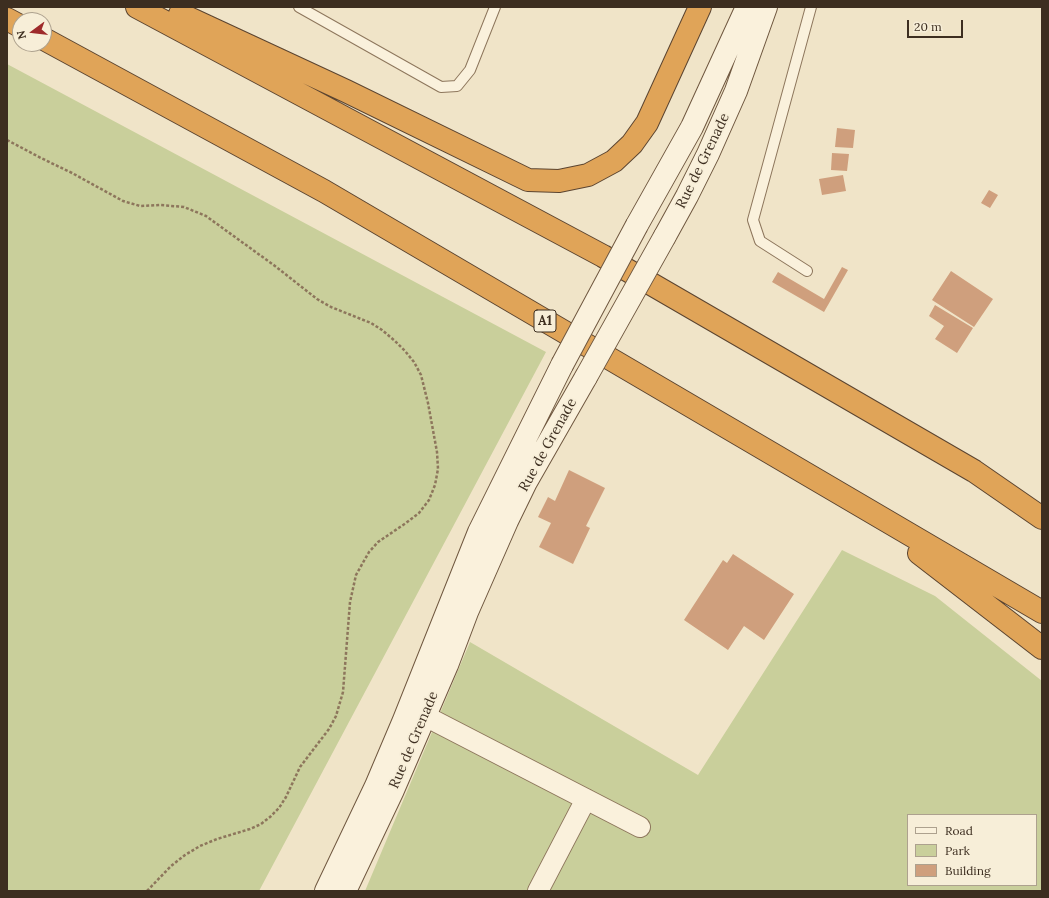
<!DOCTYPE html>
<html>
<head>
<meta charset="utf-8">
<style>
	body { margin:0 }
	#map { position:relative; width:1049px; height:898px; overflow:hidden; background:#f0e4c8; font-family:Lora,serif }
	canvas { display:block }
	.frame { position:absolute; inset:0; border:8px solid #3d2e20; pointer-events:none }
	.legend { position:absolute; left:907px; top:814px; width:130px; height:72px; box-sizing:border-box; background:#f7eed8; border:1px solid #ada18e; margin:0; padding:5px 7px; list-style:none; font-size:12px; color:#3d2e20 }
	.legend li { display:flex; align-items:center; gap:8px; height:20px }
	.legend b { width:20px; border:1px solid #ada18e }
	.north { position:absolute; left:12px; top:12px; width:40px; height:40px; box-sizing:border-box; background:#f7eed8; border:1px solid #ada18e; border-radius:50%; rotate:255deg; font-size:11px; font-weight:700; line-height:16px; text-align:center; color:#3d2e20 }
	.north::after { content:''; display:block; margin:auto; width:14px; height:18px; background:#9e2a2b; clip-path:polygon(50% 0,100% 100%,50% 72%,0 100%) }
	.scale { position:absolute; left:907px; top:20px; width:56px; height:18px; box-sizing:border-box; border:2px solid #3d2e20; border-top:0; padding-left:5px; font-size:12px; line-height:14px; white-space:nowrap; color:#3d2e20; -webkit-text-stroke:3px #f7eed8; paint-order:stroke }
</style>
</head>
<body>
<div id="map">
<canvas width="1049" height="898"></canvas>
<div class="frame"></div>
<ul class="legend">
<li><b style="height:5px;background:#faf1dc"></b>Road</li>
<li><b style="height:11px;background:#c9cf9b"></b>Park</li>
<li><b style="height:11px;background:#cf9f7d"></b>Building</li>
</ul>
<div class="north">N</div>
<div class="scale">20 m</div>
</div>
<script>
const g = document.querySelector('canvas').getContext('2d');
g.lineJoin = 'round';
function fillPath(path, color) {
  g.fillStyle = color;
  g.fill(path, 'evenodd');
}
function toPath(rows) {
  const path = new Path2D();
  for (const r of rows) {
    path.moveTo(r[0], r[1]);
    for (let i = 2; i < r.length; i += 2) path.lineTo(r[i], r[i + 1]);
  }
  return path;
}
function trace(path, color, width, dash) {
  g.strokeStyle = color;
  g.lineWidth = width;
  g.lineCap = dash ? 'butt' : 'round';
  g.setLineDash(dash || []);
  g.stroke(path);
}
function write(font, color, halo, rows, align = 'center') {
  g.font = font + ' Lora,serif';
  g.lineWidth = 3.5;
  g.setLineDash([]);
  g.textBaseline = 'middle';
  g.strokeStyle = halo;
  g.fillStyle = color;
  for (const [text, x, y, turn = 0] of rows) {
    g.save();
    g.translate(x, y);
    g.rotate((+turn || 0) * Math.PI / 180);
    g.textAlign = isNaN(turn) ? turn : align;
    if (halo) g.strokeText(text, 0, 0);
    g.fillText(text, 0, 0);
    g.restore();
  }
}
const green = toPath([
	[7,64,546,352,259,891,7,891],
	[842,550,935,596,1042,681,1042,891,365,891,470,642,698,775],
	[908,815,1036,815,1036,885,908,885]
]);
const building = toPath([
	[837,128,855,130,853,148,835,147],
	[832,153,849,154,847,171,831,170],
	[843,175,846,191,822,195,819,179],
	[989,190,998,195,990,208,981,203],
	[842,267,848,270,824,312,772,282,778,272,824,299],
	[951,271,993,299,974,327,932,300],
	[935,305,973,328,957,353,935,339,944,326,929,316],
	[569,470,605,488,586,526,590,528,573,564,539,547,551,523,538,517,548,497,555,501],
	[733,554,794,594,764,640,744,626,728,650,684,620,723,560,727,563]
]);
const path = toPath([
	[7,140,41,158,72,173,123,201,140,206,160,205,184,207,206,216,275,266,317,299,331,307,371,323,382,330,395,341,405,351,414,362,421,375,428,403,437,452,438,469,435,485,429,500,419,513,406,523,378,542,369,552,356,575,350,602,343,692,336,716,329,729,300,767,286,797,279,808,270,817,261,824,250,829,217,839,200,846,185,855,171,866,147,891]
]);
const lane = toPath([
	[299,7,441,87,457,86,470,70,495,7],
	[807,271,760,241,753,220,811,7]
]);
const street = toPath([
	[425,716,640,827],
	[538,891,586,799]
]);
const secondary = toPath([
	[637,225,692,127,747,7],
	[665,236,687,196,708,154,736,91,766,7],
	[326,891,376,786,404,720,479,532,562,365],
	[345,891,393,790,447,665,467,612,507,521,526,482,586,377]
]);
const highway = toPath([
	[137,7,603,256,974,471,1042,518],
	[180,14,346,91,528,180,559,181,588,175,614,161,632,144,647,123,700,7],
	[7,19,20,26],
	[44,39,324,191,1042,612],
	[919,553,1042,648]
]);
const secondaryBridge = toPath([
	[562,365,637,225],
	[586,377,665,236]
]);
const shields = [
	[545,321,22]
];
const shieldNames = [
	["A1",545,321]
];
const streetNames = [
	["Rue de Grenade",703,161,-64],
	["Rue de Grenade",548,445,-61],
	["Rue de Grenade",414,740,-67]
];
fillPath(green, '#c9cf9b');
fillPath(building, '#cf9f7d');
trace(lane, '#8d765c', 12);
trace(street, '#8d765c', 22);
trace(secondary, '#6f573f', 24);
trace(highway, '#5b4430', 24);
trace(path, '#8d765c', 2.5, [3, 2]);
trace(lane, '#faf1dc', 10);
trace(street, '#faf1dc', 20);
trace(secondary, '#faf1dc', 22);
trace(highway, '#e0a458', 22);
trace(secondaryBridge, '#6f573f', 24, []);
trace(secondaryBridge, '#faf1dc', 22);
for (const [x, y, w] of shields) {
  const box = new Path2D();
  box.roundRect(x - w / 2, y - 11, w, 22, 3);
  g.fillStyle = '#f7eed8';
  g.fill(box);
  trace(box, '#3d2e20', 1);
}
write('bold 13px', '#3d2e20', null, shieldNames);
write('14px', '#3d2e20', '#f7eed8', streetNames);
</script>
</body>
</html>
